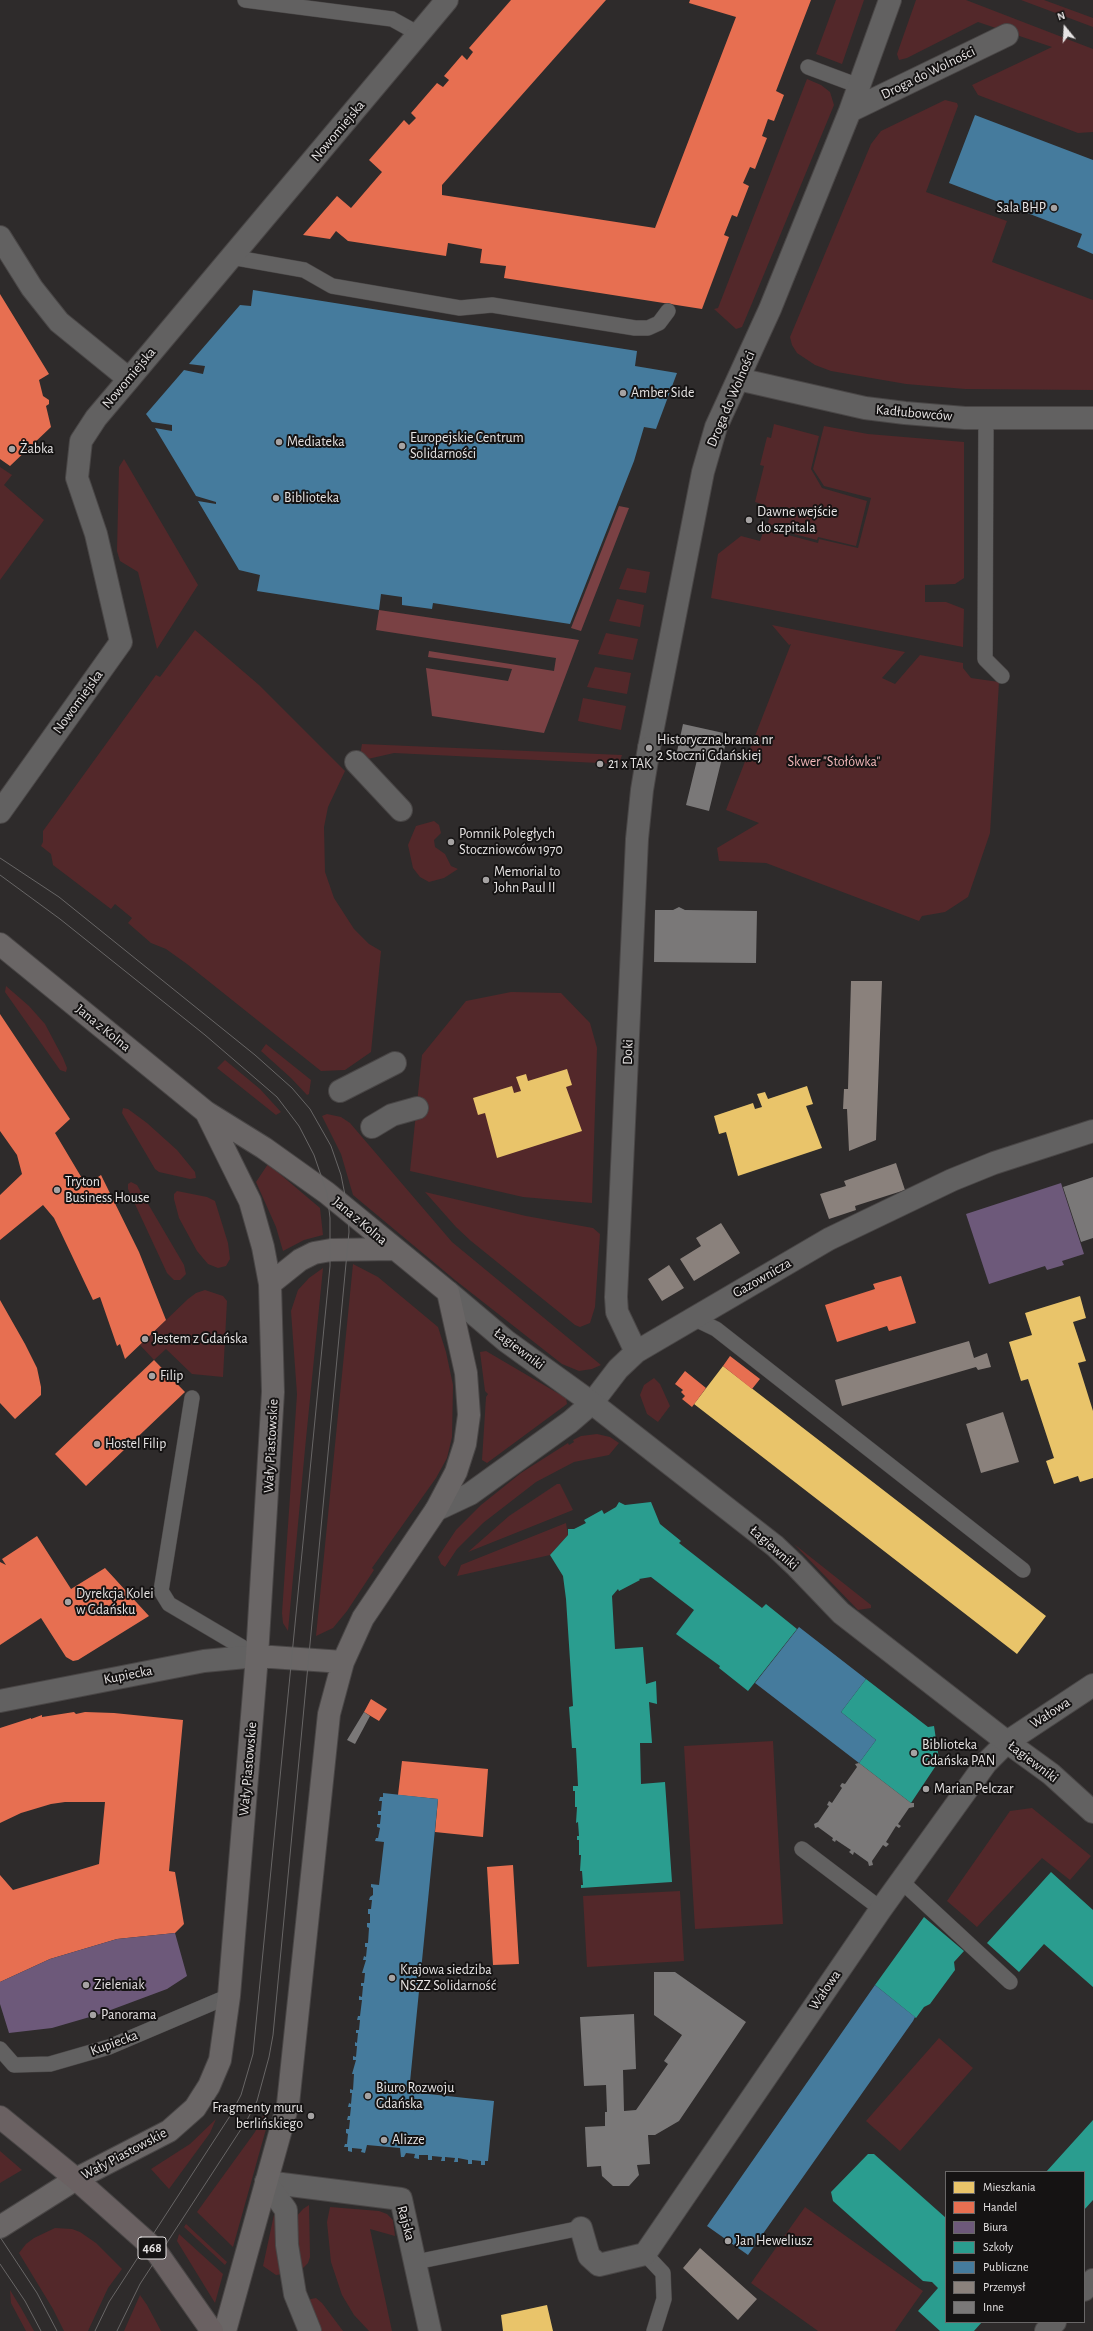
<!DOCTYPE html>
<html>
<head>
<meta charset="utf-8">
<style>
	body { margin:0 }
	#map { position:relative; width:1093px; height:2331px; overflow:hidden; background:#2e2b2b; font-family:"Alegreya Sans",sans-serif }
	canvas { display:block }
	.legend { position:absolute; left:945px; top:2171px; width:140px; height:152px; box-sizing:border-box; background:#151313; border:1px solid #696767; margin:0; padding:5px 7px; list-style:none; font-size:12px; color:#e7e4e4 }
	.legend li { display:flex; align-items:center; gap:8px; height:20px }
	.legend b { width:20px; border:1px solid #696767 }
	.north { position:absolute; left:1045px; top:8px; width:40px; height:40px; -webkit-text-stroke:3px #151313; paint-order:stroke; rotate:342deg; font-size:11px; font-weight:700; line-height:16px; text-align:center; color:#e7e4e4 }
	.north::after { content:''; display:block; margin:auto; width:14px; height:18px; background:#e7e4e4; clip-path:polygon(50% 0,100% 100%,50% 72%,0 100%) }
</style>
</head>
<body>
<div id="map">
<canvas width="1093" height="2331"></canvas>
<ul class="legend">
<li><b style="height:11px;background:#e9c46a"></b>Mieszkania</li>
<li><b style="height:11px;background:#e76f51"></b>Handel</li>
<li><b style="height:11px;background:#6d597a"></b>Biura</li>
<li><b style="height:11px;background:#2a9d8f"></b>Szkoły</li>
<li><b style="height:11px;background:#457b9d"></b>Publiczne</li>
<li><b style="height:11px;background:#8a817c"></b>Przemysł</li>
<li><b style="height:11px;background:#7a7878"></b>Inne</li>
</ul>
<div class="north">N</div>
</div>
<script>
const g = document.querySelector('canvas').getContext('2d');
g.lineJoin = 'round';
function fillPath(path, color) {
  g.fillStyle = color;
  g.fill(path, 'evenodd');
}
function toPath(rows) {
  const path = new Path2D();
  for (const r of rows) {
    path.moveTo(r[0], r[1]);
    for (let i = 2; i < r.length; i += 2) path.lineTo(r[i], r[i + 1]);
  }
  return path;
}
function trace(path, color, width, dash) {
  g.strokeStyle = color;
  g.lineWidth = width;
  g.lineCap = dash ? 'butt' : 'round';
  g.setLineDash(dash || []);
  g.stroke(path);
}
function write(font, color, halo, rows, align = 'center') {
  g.font = font + ' "Alegreya Sans",sans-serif';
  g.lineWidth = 4;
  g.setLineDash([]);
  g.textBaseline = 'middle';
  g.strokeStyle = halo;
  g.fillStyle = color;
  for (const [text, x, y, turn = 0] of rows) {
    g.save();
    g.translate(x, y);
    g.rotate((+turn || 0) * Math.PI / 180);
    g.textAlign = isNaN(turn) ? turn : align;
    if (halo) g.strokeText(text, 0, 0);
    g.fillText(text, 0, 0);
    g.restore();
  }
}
const green = toPath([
	[836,0,864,0,842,64,816,54],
	[916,0,966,0,1093,49,1093,132,1078,133,978,95,972,85,1052,47,978,22,907,58,899,60,897,54],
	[1021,0,1044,0,1093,18,1093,27],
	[807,79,821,85,830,92,834,105,750,308,742,327,736,329,714,309,718,308],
	[945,100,957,103,958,106,926,192,1007,221,992,262,1093,300,1093,390,965,389,906,384,831,371,815,365,797,353,792,345,790,337,871,144,881,131],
	[774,424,819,436,811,469,822,488,867,501,856,546,818,537,817,540,790,533,791,529,773,525,767,528,770,514,765,505,755,502,764,466,760,465,767,437,771,438],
	[824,426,868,434,964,442,964,578,955,584,925,585,925,602,946,602,964,609,963,647,711,598,718,554,741,536,760,541,764,529,772,527,788,531,788,535,818,543,819,539,858,548,871,498,824,486,813,469],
	[124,459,198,585,157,649,138,572,120,561,117,551,119,467],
	[0,467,12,475,4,485,44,520,0,580],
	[627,568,650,572,646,593,619,589],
	[617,599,644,605,640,627,609,621],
	[772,625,905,652,882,678,895,684,920,655,963,663,963,668,971,678,999,682,990,833,968,897,945,912,922,916,919,921,766,863,719,861,717,848,759,823,726,810,791,644,789,645],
	[195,630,259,685,345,771,328,807,324,827,325,872,334,898,354,929,369,944,381,951,371,1052,345,1070,321,1071,187,964,166,949,151,943,128,923,132,918,115,904,111,909,53,865,51,854,41,846,43,842,43,831,156,675,160,677],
	[606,633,638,639,633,660,598,654],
	[595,667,631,673,627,694,587,687],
	[583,698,626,706,621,730,578,721],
	[362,744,622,755,619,764,394,753,359,761],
	[434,821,439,825,441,833,434,840,435,847,445,854,451,866,458,869,444,878,429,882,420,877,413,868,408,845,416,826],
	[6,986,29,1006,45,1024,63,1058,67,1068,66,1072,60,1070,5,992],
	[511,992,561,993,590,1023,597,1048,592,1203,523,1197,410,1171,422,1055,466,1001],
	[266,1044,311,1080,309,1094,307,1095,291,1078,261,1051],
	[225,1060,260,1089,281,1112,276,1115,217,1068],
	[123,1108,128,1109,147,1123,177,1150,195,1172,196,1178,190,1179,159,1172,155,1169,122,1113],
	[327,1114,341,1117,350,1123,452,1242,601,1365,592,1369,579,1371,562,1364,455,1280,353,1195,341,1154,322,1116],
	[268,1164,320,1208,323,1235,304,1240,283,1251,276,1227,256,1182],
	[131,1182,137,1185,184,1265,186,1274,180,1280,174,1280,167,1273,128,1189,128,1184],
	[177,1191,207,1197,215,1201,228,1243,230,1259,226,1266,218,1268,208,1264,197,1251,179,1218,174,1199,174,1194],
	[425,1192,526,1216,593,1228,600,1234,595,1307,590,1323,580,1327,575,1325,471,1241,456,1227],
	[353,1264,378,1277,438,1327,446,1352,453,1385,452,1437,447,1458,436,1478,372,1568,374,1570,347,1611,333,1628,316,1636],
	[323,1268,305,1449,288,1631,283,1623,282,1613,297,1394,291,1311,298,1290,309,1278],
	[205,1290,223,1296,227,1301,223,1377,192,1374,166,1349,154,1360,140,1345,188,1299,196,1293],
	[486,1351,566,1398,567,1404,487,1463,482,1460,486,1397,488,1394,485,1391,480,1352],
	[654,1378,660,1384,670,1406,658,1422,647,1414,640,1395,644,1385],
	[597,1434,610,1437,619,1443,609,1455,574,1462,536,1482,483,1523,457,1549,445,1567,441,1564,438,1557,456,1530,481,1505,521,1473,568,1443,569,1445,574,1442,573,1440,581,1436],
	[557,1484,560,1484,573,1510,468,1552,509,1516],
	[566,1523,568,1535,550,1555,457,1576,461,1565],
	[794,1544,871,1605,871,1608,858,1610],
	[773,1741,783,1924,695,1929,684,1746],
	[1032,1808,1091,1856,1070,1880,1042,1858,977,1927,947,1901,1010,1811],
	[680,1891,684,1961,587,1967,583,1896],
	[939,2038,973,2068,900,2151,866,2121],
	[270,2102,266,2129,233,2247,197,2212,255,2132],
	[216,2119,210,2133,169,2189,151,2169,190,2144],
	[0,2151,22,2170,0,2183],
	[309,2205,310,2257,308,2263,299,2272,296,2217,303,2209],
	[330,2207,379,2211,387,2214,393,2220,395,2236,370,2229,392,2331,369,2331,354,2315,342,2295,331,2262,327,2222],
	[805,2207,923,2291,895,2331,818,2331,751,2283],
	[275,2210,283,2274,276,2275,263,2266],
	[186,2224,227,2262,225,2265,184,2227],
	[55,2228,72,2229,80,2232,96,2243,122,2269,108,2288,88,2331,64,2331,53,2309,19,2253,26,2244,34,2238],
	[179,2234,223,2274,215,2303,177,2241],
	[10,2290,21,2308,34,2331,26,2331,11,2303],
	[140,2295,147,2305,161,2331,124,2331],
	[316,2298,322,2303,343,2331,318,2331,306,2300]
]);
const water = toPath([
	[619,506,629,508,581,631,571,628],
	[379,610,579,640,544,733,432,716,426,668,508,681,512,669,428,657,429,651,554,671,556,658,376,630]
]);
const homes = toPath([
	[567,1069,572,1085,566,1087,582,1131,497,1158,485,1113,478,1115,473,1098,512,1086,514,1093,521,1091,516,1077,526,1074,528,1081],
	[807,1086,813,1104,806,1106,822,1148,738,1176,726,1132,719,1134,714,1116,753,1103,755,1109,762,1107,757,1094,765,1092,768,1099],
	[1080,1296,1086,1318,1073,1322,1086,1361,1078,1363,1093,1411,1093,1478,1080,1482,1078,1476,1054,1484,1046,1461,1054,1458,1028,1379,1021,1381,1009,1342,1032,1335,1025,1313],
	[723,1366,1046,1616,1017,1654,694,1404],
	[547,2305,553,2331,503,2331,501,2315]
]);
const shops = toPath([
	[511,0,606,0,442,185,442,195,655,228,736,17,689,3,690,0,811,0,776,91,784,95,774,121,768,119,762,136,767,138,755,169,750,167,743,183,749,186,737,217,732,215,724,235,729,237,702,309,504,278,506,266,480,263,482,249,448,243,446,256,348,241,336,231,330,239,303,235,337,196,351,208,382,172,369,160,404,120,409,125,416,118,411,113,437,83,443,87,449,80,444,76,462,55,467,60,473,52,469,48],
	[0,294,49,374,39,380,43,396,49,400,49,404,46,406,51,427,10,466,0,459],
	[0,1014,70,1119,55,1133,86,1185,101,1175,139,1252,166,1320,125,1359,120,1344,117,1346,100,1297,93,1300,54,1218,43,1205,0,1240,0,1195,22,1174,17,1155,0,1131],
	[901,1276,916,1323,889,1331,887,1326,837,1342,825,1305,875,1289,873,1284],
	[0,1300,25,1344,37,1368,41,1387,41,1395,15,1419,0,1403],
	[730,1356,760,1379,752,1389,723,1366],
	[154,1360,185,1392,86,1486,55,1454],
	[685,1371,706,1388,692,1407,682,1399,685,1396,681,1392,683,1390,675,1384],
	[37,1536,71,1589,105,1568,149,1616,78,1660,73,1661,66,1657,41,1618,0,1645,0,1562,6,1565,2,1559],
	[371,1699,387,1709,379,1721,364,1712],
	[74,1712,76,1714,85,1712,114,1713,183,1720,169,1871,175,1872,184,1924,175,1933,117,1939,50,1959,0,1982,0,1875,13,1890,99,1864,105,1802,65,1802,51,1804,21,1813,0,1823,0,1728,31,1718,31,1719,42,1715,42,1717],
	[402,1761,488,1769,483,1837,435,1832,438,1799,398,1795],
	[513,1865,519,1964,493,1965,487,1867]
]);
const offices = toPath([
	[1061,1183,1084,1254,1062,1261,1064,1265,1047,1270,1045,1266,989,1284,966,1214],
	[175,1933,187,1976,167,1989,100,2014,52,2028,9,2033,0,2004,0,1982,50,1959,117,1939]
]);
const schools = toPath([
	[619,1502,625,1505,651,1502,660,1524,681,1541,679,1543,762,1608,766,1604,797,1629,748,1691,719,1668,720,1666,676,1634,694,1610,651,1577,639,1579,640,1580,619,1591,618,1589,612,1596,615,1649,643,1647,646,1684,656,1681,657,1704,649,1702,652,1743,640,1743,641,1784,665,1782,672,1882,581,1888,581,1885,583,1885,582,1871,580,1871,581,1855,579,1855,579,1840,577,1840,577,1836,579,1836,578,1822,576,1823,577,1807,575,1807,575,1791,573,1791,573,1786,578,1786,576,1748,572,1748,569,1707,573,1706,566,1599,563,1576,550,1555,568,1535,568,1529,574,1529,586,1523,584,1520,602,1510,604,1514,616,1507],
	[866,1679,928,1727,934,1726,940,1766,935,1767,911,1803,859,1763,876,1740,841,1712],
	[1051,1872,1093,1910,1093,1987,1044,1944,1019,1972,987,1943],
	[924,1917,964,1951,954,1962,955,1970,930,2004,924,2007,916,2018,875,1985],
	[1093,2120,1093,2200,1084,2210,1084,2172,1046,2172],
	[868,2154,874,2154,946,2218,946,2322,982,2322,974,2331,940,2331,918,2311,938,2288,932,2282,923,2281,833,2201,831,2192]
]);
const public = toPath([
	[975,115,1093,160,1093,254,1077,247,1082,234,949,183],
	[253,290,637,351,635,366,677,373,656,429,644,427,634,461,570,624,433,603,432,609,402,605,402,597,381,594,379,610,257,591,260,575,239,570,198,501,216,504,216,502,196,496,155,428,172,431,172,425,152,422,146,414,184,370,203,374,205,366,189,364,240,305,251,306],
	[799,1627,866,1679,841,1712,876,1740,859,1763,755,1683],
	[383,1793,438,1799,410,2082,417,2086,419,2093,494,2101,488,2161,485,2161,485,2165,481,2165,481,2161,472,2160,472,2164,468,2164,468,2160,458,2158,458,2162,454,2162,455,2158,445,2157,445,2161,441,2161,442,2157,432,2156,432,2160,428,2160,428,2155,419,2155,419,2159,414,2158,415,2154,406,2153,404,2157,401,2157,400,2148,367,2145,365,2153,361,2152,362,2149,352,2148,352,2152,348,2151,348,2147,344,2147,345,2144,347,2144,348,2134,346,2133,346,2129,349,2129,350,2120,347,2120,348,2116,350,2116,351,2107,348,2107,349,2103,351,2104,352,2093,350,2093,350,2089,353,2090,354,2074,352,2074,356,2060,353,2060,353,2056,356,2057,357,2046,355,2046,355,2042,357,2043,358,2033,356,2033,356,2030,359,2030,360,2020,357,2020,358,2016,360,2016,362,2000,359,2000,359,1996,362,1997,363,1986,361,1986,361,1983,364,1983,365,1973,362,1973,366,1960,363,1960,364,1956,366,1957,367,1947,365,1947,365,1943,368,1943,369,1928,367,1927,367,1923,370,1923,370,1914,368,1914,368,1909,371,1909,372,1900,369,1900,370,1897,373,1895,373,1888,371,1887,371,1884,379,1885,384,1842,375,1841,376,1838,378,1838,380,1828,377,1827,377,1824,380,1824,381,1815,378,1815,378,1811,381,1811,382,1801,379,1801,380,1797,383,1797],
	[875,1985,915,2017,913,2021,748,2255,707,2226]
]);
const industry = toPath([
	[851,981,882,981,876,1140,849,1151,847,1109,843,1109,844,1089,848,1089],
	[896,1163,905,1190,855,1206,856,1210,829,1219,820,1194,846,1186,844,1181],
	[721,1223,740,1253,694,1281,680,1259,701,1246,696,1238],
	[669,1265,684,1288,662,1301,648,1279],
	[969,1341,974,1358,987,1353,991,1367,978,1370,976,1367,842,1406,835,1380],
	[1003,1412,1019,1462,981,1473,966,1424],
	[700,2248,757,2299,738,2320,683,2268]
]);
const building = toPath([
	[683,724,728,734,709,811,686,805,697,760,676,756],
	[679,907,685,910,757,911,756,963,654,962,655,910,673,910],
	[1093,1177,1093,1238,1081,1242,1063,1187],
	[364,1712,370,1716,355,1744,347,1740],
	[859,1763,911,1803,914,1803,914,1807,909,1808,898,1824,901,1826,899,1828,896,1826,886,1842,889,1844,886,1847,883,1845,872,1861,873,1865,869,1866,868,1862,854,1852,853,1855,849,1852,851,1850,836,1840,835,1842,832,1840,833,1838,818,1827,815,1828,814,1824,818,1822,829,1806,827,1805,829,1801,832,1803,842,1788,840,1786,842,1783,845,1784,857,1767,855,1764],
	[654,1972,675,1972,746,2022,679,2121,655,2135,648,2135,650,2164,637,2165,639,2175,629,2186,613,2186,602,2176,601,2166,587,2167,585,2127,605,2126,605,2112,607,2112,606,2085,584,2086,580,2017,634,2014,636,2069,623,2070,624,2111,636,2110,668,2064,664,2061,682,2035,654,2015]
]);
const service = toPath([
	[245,0,392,19,419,34],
	[808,67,859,86],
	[231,257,304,270,332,286,460,308,492,305,635,328,648,328,659,323,668,311],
	[986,418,985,659,1002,676],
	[693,1318,716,1329,1023,1570],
	[192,1398,161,1591,169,1604,257,1656],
	[802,1849,881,1909],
	[901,1881,1010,1982],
	[0,2049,14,2065,50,2064,109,2047,229,1996],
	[645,2254,663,2273,664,2299,654,2331],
	[416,2262,581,2228]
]);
const pedestrian = toPath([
	[850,111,1007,35],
	[738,379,865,408,905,413,965,418,1093,418],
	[649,748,703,472,716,427,770,309,850,111,890,0],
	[356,762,401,810],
	[340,1091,395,1063],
	[372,1127,392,1115,417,1108]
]);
const minor = toPath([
	[0,237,32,288,59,322,129,379],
	[0,812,121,642,96,534,77,478,81,441,96,418,129,379,447,0],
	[636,1352,617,1312,616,1297,637,839,642,790,649,748],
	[592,1403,618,1369,636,1352,829,1239,952,1180,994,1163,1093,1131],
	[0,1701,204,1661,257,1656],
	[266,2182,401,2199,430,2331],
	[581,2228,589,2256,599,2265,645,2254,881,1909,986,1763,1007,1742,1051,1774,1093,1812],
	[1084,2290,1093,2280],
	[1046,2331,1055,2322]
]);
const tertiary = toPath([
	[448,1292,506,1341,592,1403,775,1546,795,1565,841,1613,1007,1742,1093,1685],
	[436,1510,470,1494,570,1422,592,1403],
	[266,2182,286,2210,287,2245,295,2294,310,2331]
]);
const secondary = toPath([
	[0,944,206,1112,264,1148,327,1193,448,1292,466,1373,469,1415,465,1444,456,1472,436,1510,363,1618,343,1662,329,1714,288,2104,225,2331],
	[270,1284,300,1260,314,1253,331,1250,394,1249],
	[257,1656,343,1662],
	[0,2227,76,2179,169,2131,195,2108,209,2086,220,2060,229,1996,257,1656,273,1392,270,1284,263,1247,250,1201,206,1112]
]);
const primary = toPath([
	[0,2117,76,2179,148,2243,158,2254,212,2331]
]);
const tram = toPath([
	[0,858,59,897,255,1055,292,1088,310,1109,331,1146,341,1175,348,1210,349,1232,345,1274,273,2035,269,2057,257,2101,247,2120,140,2284,117,2331],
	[0,875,60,919,205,1035,277,1097,299,1126,314,1155,327,1193,330,1218,330,1266,253,2054,241,2095,230,2116,109,2302,95,2331],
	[0,2237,37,2293,57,2331],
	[0,2264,25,2301,41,2331]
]);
const markers = [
	[1054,208,4,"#a6a3a3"],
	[623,393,4,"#a6a3a3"],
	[279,442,4,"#a6a3a3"],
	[402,446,4,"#a6a3a3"],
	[12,449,4,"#a6a3a3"],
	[276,498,4,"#a6a3a3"],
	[749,520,4,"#a6a3a3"],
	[649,748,4,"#a6a3a3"],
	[600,764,4,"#a6a3a3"],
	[451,842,4,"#a6a3a3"],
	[486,880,4,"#a6a3a3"],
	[57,1190,4,"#a6a3a3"],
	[145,1339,4,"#a6a3a3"],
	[152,1376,4,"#a6a3a3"],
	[97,1444,4,"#a6a3a3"],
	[68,1602,4,"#a6a3a3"],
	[914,1753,4,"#a6a3a3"],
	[926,1789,4,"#a6a3a3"],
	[392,1978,4,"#a6a3a3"],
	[86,1985,4,"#a6a3a3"],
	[93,2015,4,"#a6a3a3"],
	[368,2096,4,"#a6a3a3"],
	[311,2116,4,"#a6a3a3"],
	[384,2140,4,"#a6a3a3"],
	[728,2241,4,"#a6a3a3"]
];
const shields = [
	[152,2248,28]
];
const shieldNames = [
	["468",152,2248]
];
const streetNames = [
	["Droga do Wolności",928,73,-26],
	["Nowomiejska",338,131,-50],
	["Nowomiejska",129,378,-50],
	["Droga do Wolności",731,399,-67],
	["Kadłubowców",914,413,5],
	["Nowomiejska",78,702,-54],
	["Jana z Kolna",103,1028,39],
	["Doki",628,1052,-88],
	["Jana z Kolna",360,1221,40],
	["Gazownicza",762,1278,-30],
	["Łagiewniki",519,1349,37],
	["Wały Piastowskie",271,1446,-87],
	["Łagiewniki",774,1548,41],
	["Kupiecka",128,1675,-11],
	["Wałowa",1050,1713,-33],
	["Łagiewniki",1033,1762,37],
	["Wały Piastowskie",248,1769,-85],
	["Wałowa",825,1990,-56],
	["Kupiecka",114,2043,-20],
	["Wały Piastowskie",124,2154,-28],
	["Rajska",406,2223,75]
];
const poiNames = [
	["Sala BHP",1046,208,"right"],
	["Amber Side",631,393],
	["Europejskie Centrum",410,438],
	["Solidarności",410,454],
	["Mediateka",287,442],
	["Żabka",20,449],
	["Biblioteka",284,498],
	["Dawne wejście",757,512],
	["do szpitala",757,528],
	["Historyczna brama nr",657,740],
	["2 Stoczni Gdańskiej",657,756],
	["21 x TAK",608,764],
	["Pomnik Poległych",459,834],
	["Stoczniowców 1970",459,850],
	["Memorial to",494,872],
	["John Paul II",494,888],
	["Tryton",65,1182],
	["Business House",65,1198],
	["Jestem z Gdańska",153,1339],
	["Filip",160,1376],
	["Hostel Filip",105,1444],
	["Dyrekcja Kolei",76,1594],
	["w Gdańsku",76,1610],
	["Biblioteka",922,1745],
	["Gdańska PAN",922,1761],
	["Marian Pelczar",934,1789],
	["Krajowa siedziba",400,1970],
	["NSZZ Solidarność",400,1986],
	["Zieleniak",94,1985],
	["Panorama",101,2015],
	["Biuro Rozwoju",376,2088],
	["Gdańska",376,2104],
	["Fragmenty muru",303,2108,"right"],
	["berlińskiego",303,2124,"right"],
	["Alizze",392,2140],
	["Jan Heweliusz",736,2241]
];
const parkNames = [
	["Skwer \"Stołówka\"",834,762]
];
fillPath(green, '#53282a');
fillPath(water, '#7a4144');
fillPath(homes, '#e9c46a');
fillPath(shops, '#e76f51');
fillPath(offices, '#6d597a');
fillPath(schools, '#2a9d8f');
fillPath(public, '#457b9d');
fillPath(industry, '#8a817c');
fillPath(building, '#7a7878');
trace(service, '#494646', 16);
trace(pedestrian, '#494646', 24);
trace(minor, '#494646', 24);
trace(tertiary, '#494646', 24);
trace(secondary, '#494646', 24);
trace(primary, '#494646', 24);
trace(service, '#626161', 15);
trace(pedestrian, '#626161', 22);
trace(minor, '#626161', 22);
trace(tertiary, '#626161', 22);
trace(secondary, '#6a6666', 22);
trace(primary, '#6a6162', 22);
trace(tram, '#686666', 1);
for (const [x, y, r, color] of markers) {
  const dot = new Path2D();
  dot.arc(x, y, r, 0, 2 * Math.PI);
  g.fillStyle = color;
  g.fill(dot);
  trace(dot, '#151313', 1.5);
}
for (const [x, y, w] of shields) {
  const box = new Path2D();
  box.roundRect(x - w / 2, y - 11, w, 22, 3);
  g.fillStyle = '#151313';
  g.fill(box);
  trace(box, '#e7e4e4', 1);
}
write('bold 13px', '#e7e4e4', null, shieldNames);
write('14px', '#e7e4e4', '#151313', streetNames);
write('14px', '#e7e4e4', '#151313', poiNames, 'left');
write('14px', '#f3b7b9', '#151313', parkNames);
</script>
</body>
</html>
